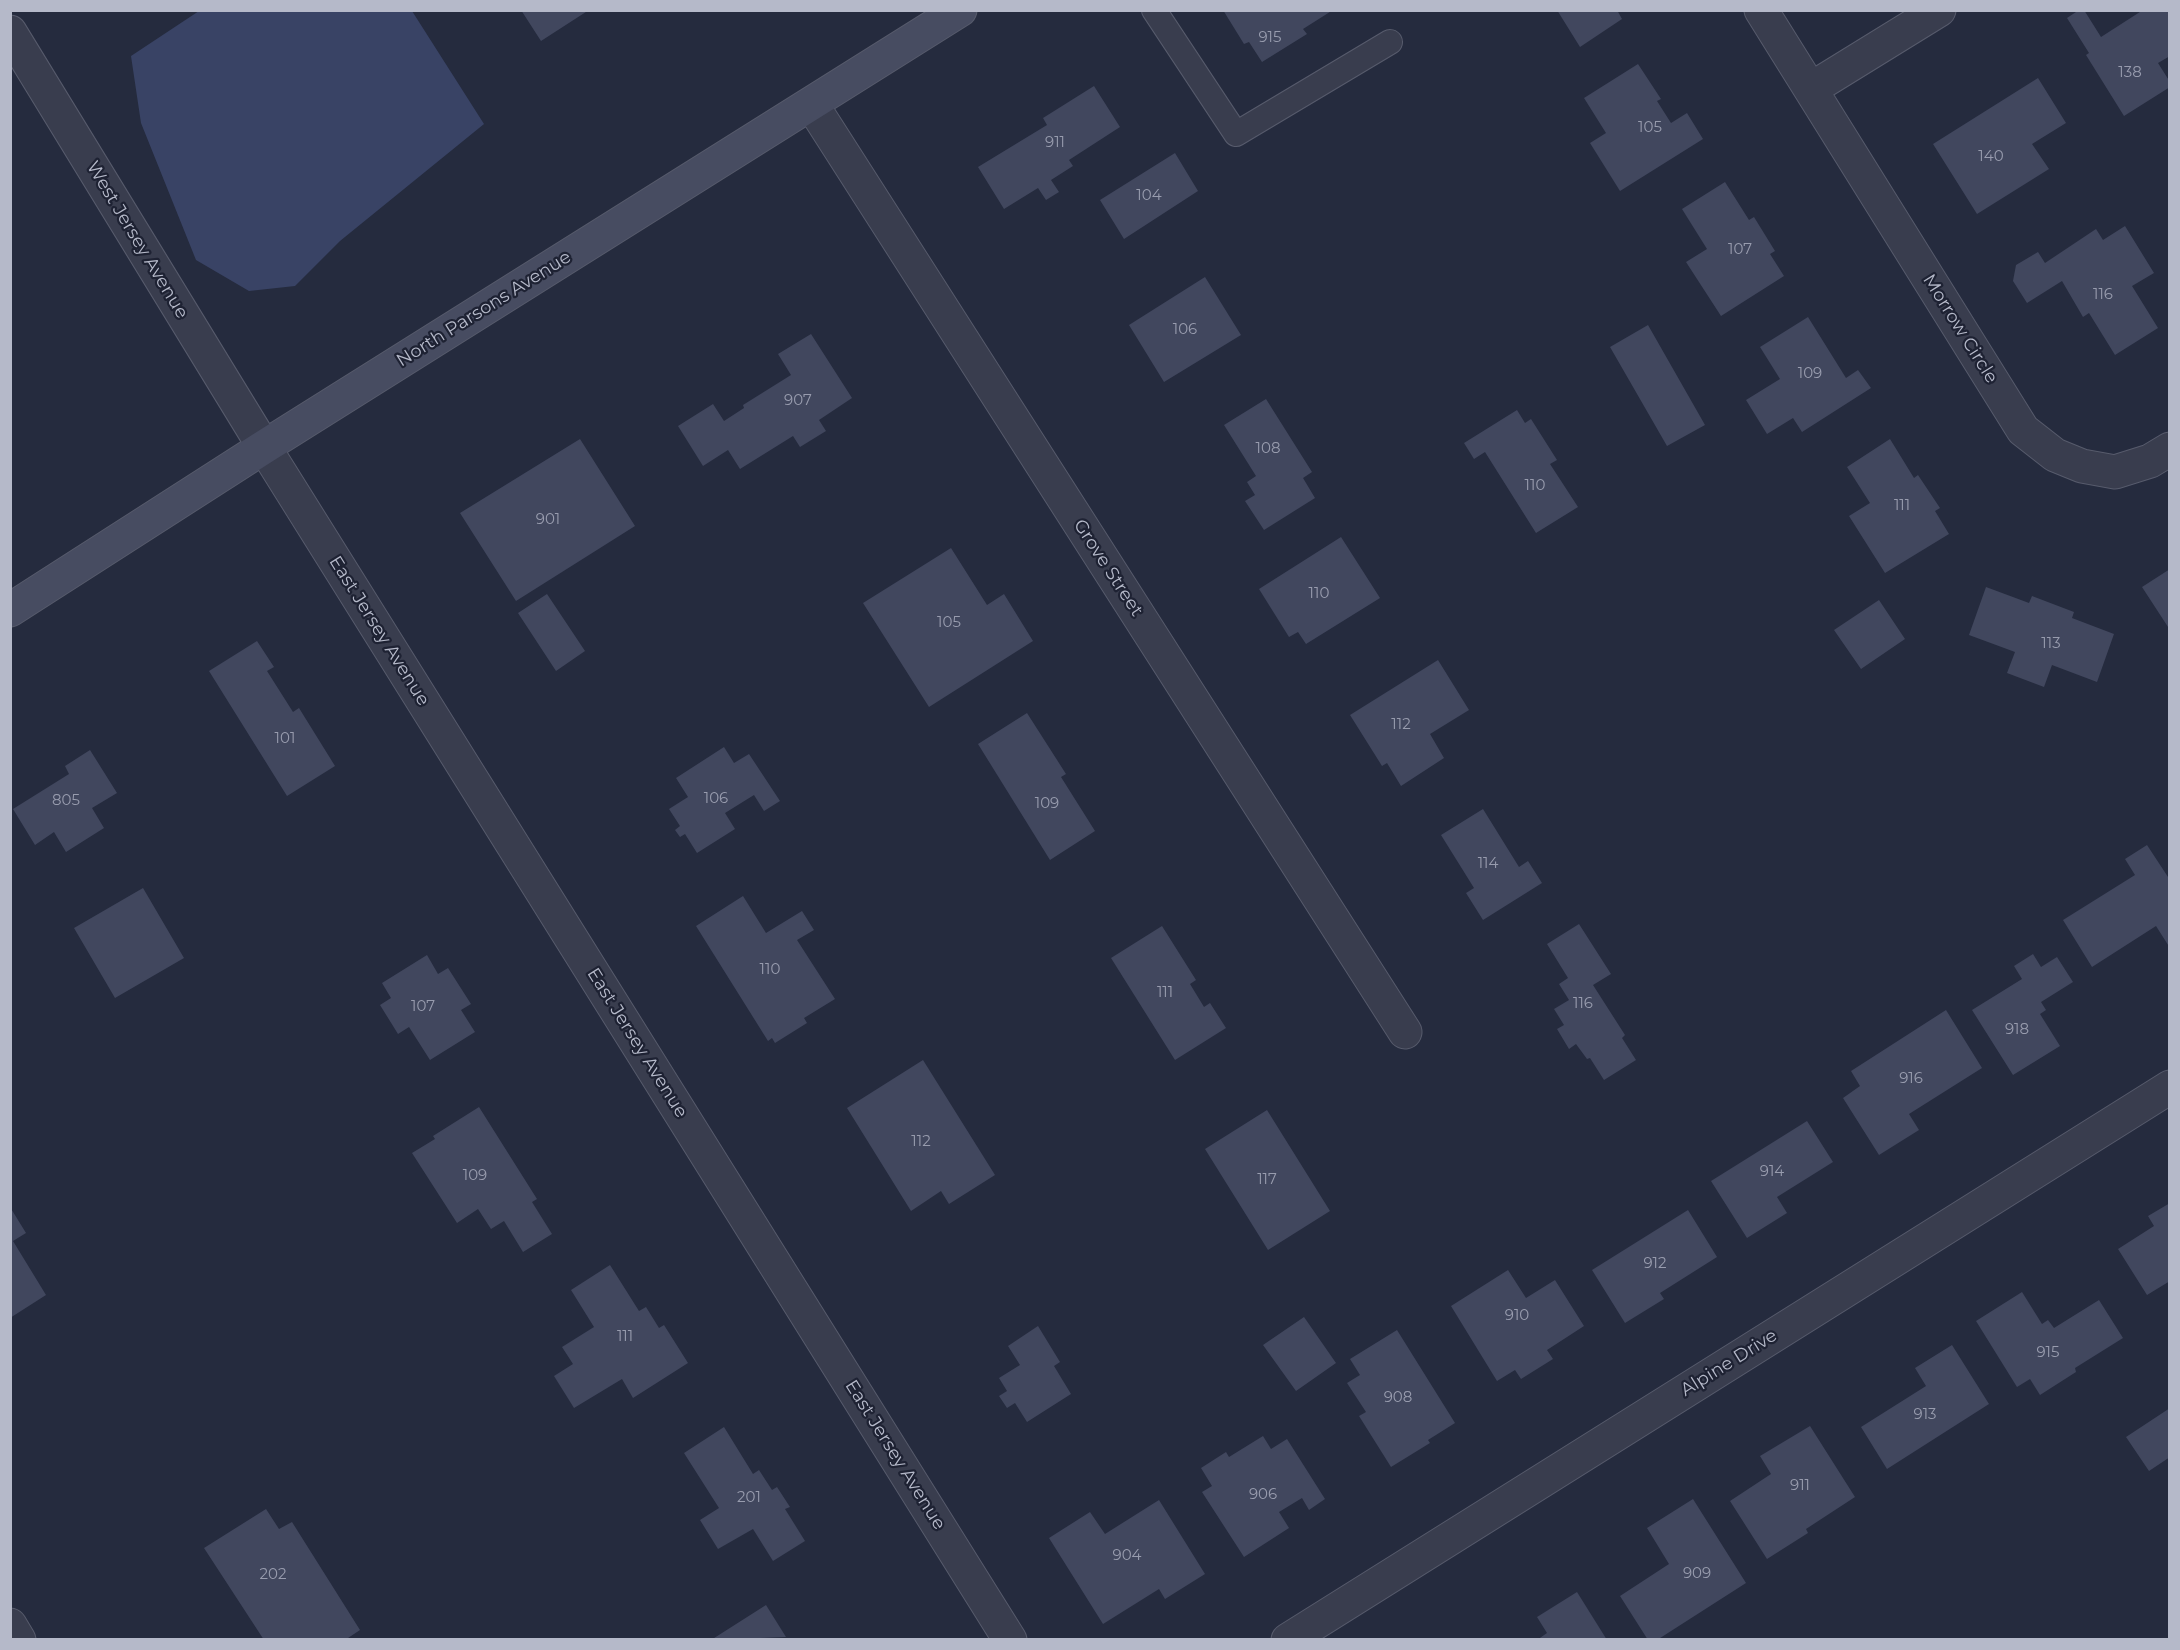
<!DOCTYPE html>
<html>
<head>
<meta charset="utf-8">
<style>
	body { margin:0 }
	#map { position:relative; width:2180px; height:1650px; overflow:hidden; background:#252b3e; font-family:Montserrat,sans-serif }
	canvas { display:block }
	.frame { position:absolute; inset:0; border:12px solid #b5b9c9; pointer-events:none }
</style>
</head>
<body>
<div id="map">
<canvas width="2180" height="1650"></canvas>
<div class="frame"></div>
</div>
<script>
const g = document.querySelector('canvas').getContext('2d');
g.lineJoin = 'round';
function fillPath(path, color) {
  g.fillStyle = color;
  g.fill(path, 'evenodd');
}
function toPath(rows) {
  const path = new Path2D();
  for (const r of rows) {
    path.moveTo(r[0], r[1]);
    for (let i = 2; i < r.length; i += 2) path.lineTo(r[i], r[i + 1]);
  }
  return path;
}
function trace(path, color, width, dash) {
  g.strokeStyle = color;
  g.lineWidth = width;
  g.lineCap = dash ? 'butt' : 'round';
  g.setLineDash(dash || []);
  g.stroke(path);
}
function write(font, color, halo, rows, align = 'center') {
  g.font = font + ' Montserrat,sans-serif';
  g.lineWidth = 4.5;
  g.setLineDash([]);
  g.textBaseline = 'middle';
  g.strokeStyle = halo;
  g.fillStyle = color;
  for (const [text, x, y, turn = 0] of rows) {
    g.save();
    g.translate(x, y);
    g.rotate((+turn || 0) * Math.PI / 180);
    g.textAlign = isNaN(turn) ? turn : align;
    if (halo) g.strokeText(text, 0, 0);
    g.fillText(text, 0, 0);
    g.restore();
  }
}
const water = toPath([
	[199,11,412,11,484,124,340,241,295,286,249,291,196,260,141,123,131,56]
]);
const building = toPath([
	[521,10,589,10,541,41],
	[1223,10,1333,10,1303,29,1307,34,1262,62,1249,42,1244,44],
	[1557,10,1617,10,1622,19,1580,47],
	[2079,10,2084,10,2101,37,2143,10,2170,10,2170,56,2158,63,2170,82,2170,87,2124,116,2086,55,2089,53,2067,18],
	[1638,64,1661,99,1657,101,1671,123,1687,113,1703,139,1620,191,1590,143,1606,133,1584,98],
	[2038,78,2066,123,2032,144,2049,169,1977,214,1933,144],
	[1094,86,1120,127,1069,160,1073,166,1051,180,1059,192,1046,200,1038,188,1004,209,978,167,1047,125,1043,118],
	[1175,153,1198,191,1124,239,1100,200],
	[1725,182,1749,220,1754,217,1775,251,1770,254,1784,276,1721,316,1686,262,1707,249,1682,209],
	[2125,226,2154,273,2132,286,2158,328,2115,355,2089,313,2083,317,2062,281,2027,303,2013,281,2016,265,2038,252,2045,263,2096,229,2103,240],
	[1205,277,1241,335,1164,382,1129,325],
	[1808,317,1846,378,1858,370,1871,388,1802,432,1793,418,1767,434,1746,400,1780,379,1760,347],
	[1648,325,1705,425,1667,446,1610,347],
	[811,334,852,398,819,420,826,431,800,447,793,436,740,469,728,450,703,466,678,426,713,404,724,421,744,408,743,405,791,375,778,354],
	[1266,399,1312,472,1303,478,1315,498,1264,530,1245,501,1255,495,1247,482,1256,476,1224,425],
	[1517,410,1525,423,1531,419,1557,460,1550,464,1578,507,1536,533,1485,452,1474,459,1464,443],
	[580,439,635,526,516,601,460,513],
	[1890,439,1914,478,1918,475,1940,508,1935,511,1949,534,1885,573,1849,516,1870,503,1847,467],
	[1341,537,1380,598,1306,644,1298,632,1289,637,1259,589],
	[951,548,987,605,1004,594,1033,641,929,707,863,603],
	[2170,569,2170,630,2142,587],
	[1986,587,2029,603,2032,596,2074,612,2072,618,2114,634,2097,682,2052,665,2044,687,2007,673,2015,652,1969,635],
	[547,594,585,651,556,671,518,613],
	[1879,600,1905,639,1861,669,1834,630],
	[257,641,274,667,267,671,293,712,299,708,335,766,287,796,209,671],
	[1438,660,1469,710,1430,734,1444,758,1401,786,1387,763,1382,766,1350,715],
	[1027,713,1066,774,1061,777,1095,831,1050,860,978,744],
	[724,747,734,763,749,754,780,801,764,811,754,795,725,813,735,829,697,853,685,834,680,837,675,830,680,826,669,809,688,797,676,778],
	[90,750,117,793,92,808,104,828,66,852,54,832,35,845,13,809,69,774,65,766],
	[1483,809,1519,867,1528,861,1542,883,1483,920,1466,893,1474,888,1441,835],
	[2147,845,2170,880,2170,948,2156,926,2092,967,2063,920,2135,875,2125,859],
	[143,888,184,958,115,998,74,928],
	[743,896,766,933,802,911,814,930,797,940,835,999,804,1018,807,1023,775,1043,772,1038,768,1041,696,926],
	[1579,924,1611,974,1593,985,1625,1035,1622,1038,1636,1060,1604,1080,1590,1058,1587,1059,1576,1044,1569,1049,1557,1029,1564,1025,1554,1009,1569,1000,1559,984,1568,978,1547,944],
	[1162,926,1196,980,1190,984,1204,1007,1210,1003,1226,1028,1175,1060,1111,958],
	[2033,954,2041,967,2057,957,2073,982,2041,1002,2046,1010,2040,1014,2060,1046,2013,1075,1972,1010,2022,979,2014,966],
	[427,955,438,974,448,968,471,1004,461,1010,475,1032,430,1060,409,1027,398,1034,380,1005,391,998,382,983],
	[1946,1010,1982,1068,1909,1114,1919,1130,1879,1155,1843,1098,1860,1086,1851,1071],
	[923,1060,995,1175,949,1204,941,1191,911,1211,847,1108],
	[479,1107,537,1199,532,1202,552,1234,523,1252,504,1221,491,1229,478,1209,457,1223,412,1153,435,1139,433,1136],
	[1267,1110,1330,1211,1268,1250,1205,1149],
	[1807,1121,1833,1162,1777,1197,1787,1213,1747,1238,1711,1181],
	[2170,1203,2170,1281,2147,1295,2118,1249,2154,1226,2148,1216],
	[10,1207,26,1233,13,1241,46,1295,10,1318],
	[1688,1210,1717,1257,1660,1293,1664,1299,1625,1323,1592,1270],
	[610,1265,639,1311,646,1307,659,1328,664,1325,688,1363,633,1398,622,1379,574,1408,554,1376,573,1364,562,1347,594,1327,571,1290],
	[1508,1270,1526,1298,1555,1280,1584,1326,1547,1350,1553,1359,1521,1379,1515,1370,1497,1381,1451,1306],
	[2022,1292,2042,1324,2048,1320,2054,1328,2099,1300,2123,1338,2075,1368,2076,1372,2040,1395,2030,1379,2017,1387,1976,1321],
	[1304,1317,1336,1363,1296,1391,1263,1345],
	[1038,1326,1060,1362,1054,1366,1071,1394,1027,1422,1015,1403,1007,1408,999,1396,1007,1391,999,1378,1020,1365,1008,1346],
	[1397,1330,1455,1423,1428,1440,1430,1443,1391,1467,1359,1416,1366,1412,1347,1383,1360,1375,1350,1359],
	[1952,1345,1989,1404,1887,1469,1861,1427,1926,1386,1915,1368],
	[2170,1408,2170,1457,2149,1471,2126,1437],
	[1810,1426,1855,1497,1806,1529,1808,1533,1767,1559,1730,1501,1771,1474,1760,1456],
	[724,1427,753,1474,759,1470,772,1490,777,1487,790,1507,785,1509,805,1541,773,1561,753,1529,718,1549,700,1520,719,1508,684,1453],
	[1263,1436,1271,1449,1287,1439,1325,1499,1309,1510,1302,1498,1279,1512,1289,1528,1244,1557,1202,1492,1212,1486,1201,1468,1226,1452,1229,1457],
	[1693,1499,1746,1583,1657,1640,1648,1640,1620,1596,1669,1564,1647,1528],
	[1159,1500,1205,1574,1165,1599,1159,1589,1103,1624,1049,1538,1090,1512,1105,1534],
	[266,1509,279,1529,292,1522,360,1630,345,1640,264,1640,204,1548],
	[1577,1592,1607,1640,1537,1640,1547,1633,1537,1617],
	[766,1605,786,1637,711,1640]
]);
const service = toPath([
	[1154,10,1236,134,1390,42]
]);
const minor = toPath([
	[1761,10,2023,430,2055,455,2082,466,2115,472,2150,461,2170,449],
	[10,32,264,447],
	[1811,89,1939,10],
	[812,105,1405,1032],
	[10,1625,19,1640],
	[1288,1640,2170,1087]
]);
const tertiary = toPath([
	[264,447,1010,1640]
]);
const secondary = toPath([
	[10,610,264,447,960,10]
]);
const numberNames = [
	["915",1270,38],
	["138",2130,73],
	["105",1650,128],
	["911",1055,143],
	["140",1991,157],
	["104",1149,196],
	["107",1740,250],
	["116",2103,295],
	["106",1185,330],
	["109",1810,374],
	["907",798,401],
	["108",1268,449],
	["110",1535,486],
	["111",1902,506],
	["901",548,520],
	["110",1319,594],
	["105",949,623],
	["113",2051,644],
	["112",1401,725],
	["101",285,739],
	["106",716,799],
	["805",66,801],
	["109",1047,804],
	["114",1488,864],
	["110",770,970],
	["111",1165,993],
	["116",1583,1004],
	["107",423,1007],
	["918",2017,1030],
	["916",1911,1079],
	["112",921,1142],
	["914",1772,1172],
	["109",475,1176],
	["117",1267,1180],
	["912",1655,1264],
	["910",1517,1316],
	["111",625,1337],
	["915",2048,1353],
	["908",1398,1398],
	["913",1925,1415],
	["911",1800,1486],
	["906",1263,1495],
	["201",749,1498],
	["904",1127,1556],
	["909",1697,1574],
	["202",273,1575]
];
const streetNames = [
	["West Jersey Avenue",137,240,59],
	["North Parsons Avenue",484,309,-32],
	["Morrow Circle",1960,329,58],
	["Grove Street",1108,568,57],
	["East Jersey Avenue",379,631,58],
	["East Jersey Avenue",637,1043,58],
	["Alpine Drive",1729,1363,-32],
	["East Jersey Avenue",895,1455,58]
];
fillPath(water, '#394365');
fillPath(building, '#41475e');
trace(service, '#575b6c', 26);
trace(minor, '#575b6c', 35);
trace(tertiary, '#575b6c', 35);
trace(secondary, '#575b6c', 35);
trace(service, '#393d4e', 24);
trace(minor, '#393d4e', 33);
trace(tertiary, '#393d4e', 33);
trace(secondary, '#474c61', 33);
write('15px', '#989cae', null, numberNames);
write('18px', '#b5b9c9', '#1e2233', streetNames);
</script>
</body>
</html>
